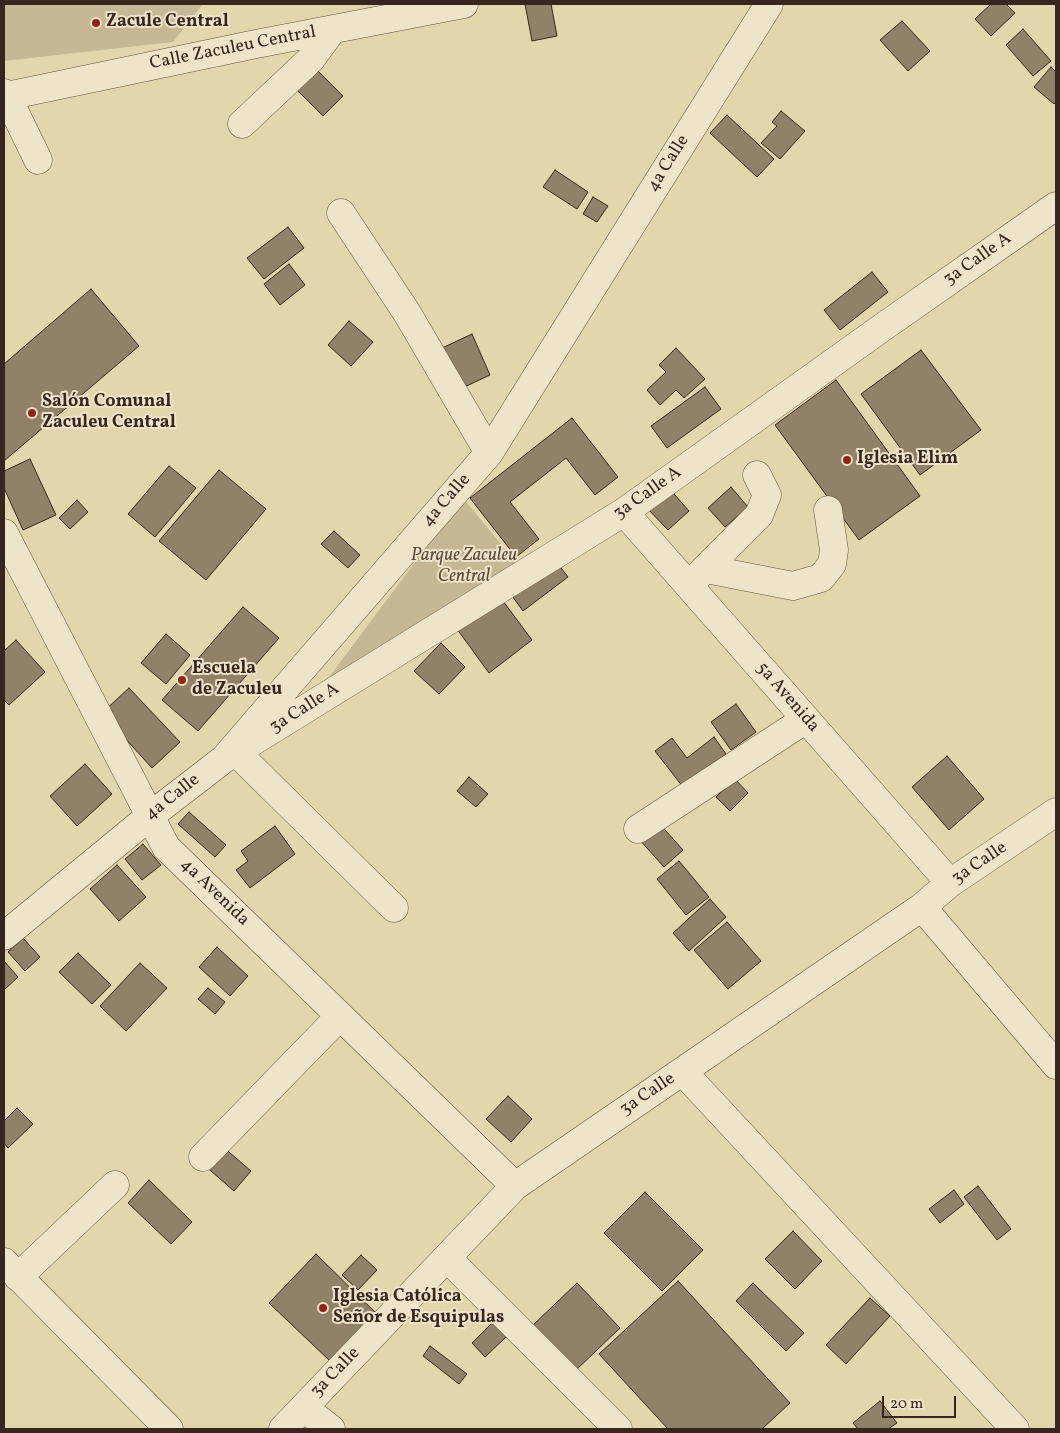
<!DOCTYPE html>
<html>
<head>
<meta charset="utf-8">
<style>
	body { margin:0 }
	#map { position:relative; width:1060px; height:1433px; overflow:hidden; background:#e3d6ac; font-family:Vollkorn,serif }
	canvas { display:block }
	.frame { position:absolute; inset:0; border:5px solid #38251f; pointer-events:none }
	.scale { position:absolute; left:882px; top:1396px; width:74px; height:22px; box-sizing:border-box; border:2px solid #38251f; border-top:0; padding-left:6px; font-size:15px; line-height:18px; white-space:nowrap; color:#38251f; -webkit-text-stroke:4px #ede4c9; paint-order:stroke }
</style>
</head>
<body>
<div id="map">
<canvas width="1060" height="1433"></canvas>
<div class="frame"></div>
<div class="scale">20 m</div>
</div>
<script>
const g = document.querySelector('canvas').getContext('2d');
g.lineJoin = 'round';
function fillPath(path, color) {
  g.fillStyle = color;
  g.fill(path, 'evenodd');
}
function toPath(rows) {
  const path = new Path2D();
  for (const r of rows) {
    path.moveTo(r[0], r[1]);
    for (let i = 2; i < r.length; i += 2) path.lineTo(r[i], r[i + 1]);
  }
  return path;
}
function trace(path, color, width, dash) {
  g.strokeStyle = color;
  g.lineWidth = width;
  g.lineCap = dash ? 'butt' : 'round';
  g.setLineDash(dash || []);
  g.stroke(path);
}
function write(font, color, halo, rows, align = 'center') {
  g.font = font + ' Vollkorn,serif';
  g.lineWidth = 4;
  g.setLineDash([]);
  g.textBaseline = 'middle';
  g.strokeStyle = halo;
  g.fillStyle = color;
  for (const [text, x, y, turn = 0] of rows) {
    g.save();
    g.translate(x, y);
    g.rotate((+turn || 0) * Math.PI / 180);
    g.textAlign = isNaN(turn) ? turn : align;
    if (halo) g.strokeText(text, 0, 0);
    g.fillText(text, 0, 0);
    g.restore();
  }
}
const green = toPath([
	[4,4,203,4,173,42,4,61],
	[463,498,528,577,309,704]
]);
const building = toPath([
	[525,4,551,4,557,36,532,41,525,4],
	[991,4,1006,4,1015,13,991,36,975,19,991,4],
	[902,21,930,51,908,71,880,40,902,21],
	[1023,29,1051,61,1033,76,1006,45,1023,29],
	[314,67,343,96,323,116,294,87,314,67],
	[1051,67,1056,72,1056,101,1054,104,1034,87,1051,67],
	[781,111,805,131,780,159,761,143,777,126,772,122,781,111],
	[727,115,774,159,757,177,710,133,727,115],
	[555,170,588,192,577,209,543,187,555,170],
	[593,197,608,206,597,222,583,214,593,197],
	[288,227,304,248,264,279,247,258,288,227],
	[289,264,305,285,280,305,264,284,289,264],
	[872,272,888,292,840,330,824,310,872,272],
	[91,289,139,346,4,461,4,364,91,289],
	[349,321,373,342,351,366,328,345,349,321],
	[472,334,490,375,458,390,440,349,472,334],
	[676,348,705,379,684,398,676,390,660,405,647,390,666,372,659,365,676,348],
	[921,350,981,430,920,475,861,394,921,350],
	[836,380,920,496,859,540,775,425,836,380],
	[705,387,721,409,667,448,651,426,705,387],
	[572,418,618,477,595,495,566,458,510,502,539,539,516,557,470,498,572,418],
	[30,459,56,515,23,530,4,488,4,471,30,459],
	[169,466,196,488,155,537,128,514,169,466],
	[219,470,266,509,206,580,159,541,219,470],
	[667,486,689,511,668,530,645,506,667,486],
	[731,487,748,507,725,527,708,508,731,487],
	[77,500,88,512,70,529,59,518,77,500],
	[334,531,360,555,348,568,321,544,334,531],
	[555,560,568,577,523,611,510,593,555,560],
	[500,597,532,640,489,673,457,629,500,597],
	[243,607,279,638,198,731,162,700,243,607],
	[166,634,190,655,166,684,141,663,166,634],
	[16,640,45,672,9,705,4,700,4,651,16,640],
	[441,643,465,667,439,694,414,671,441,643],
	[129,688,180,742,152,768,102,713,129,688],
	[736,704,756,732,731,750,711,722,736,704],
	[714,737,726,754,683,787,655,751,672,738,687,758,714,737],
	[947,756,984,799,949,830,912,787,947,756],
	[85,764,112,794,77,826,50,796,85,764],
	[469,777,488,794,476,807,457,791,469,777],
	[735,779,748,793,730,811,716,797,735,779],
	[189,812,226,845,215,857,178,824,189,812],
	[657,821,683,850,664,867,638,838,657,821],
	[275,826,295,854,250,888,236,870,248,861,241,851,275,826],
	[143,844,161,865,142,880,125,859,143,844],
	[679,861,709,897,686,915,657,879,679,861],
	[117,865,146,897,119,921,90,889,117,865],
	[710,899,726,917,689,951,673,933,710,899],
	[727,922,761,961,728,989,694,950,727,922],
	[23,938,40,957,25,971,8,952,23,938],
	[217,947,248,976,230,996,199,967,217,947],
	[78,953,111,985,92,1004,59,972,78,953],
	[4,961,18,977,4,990,4,961],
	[140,963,167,988,126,1031,100,1006,140,963],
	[208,988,225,1002,215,1014,198,999,208,988],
	[508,1096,532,1119,511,1142,486,1119,508,1096],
	[17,1108,33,1124,8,1148,4,1143,4,1121,17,1108],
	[222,1146,251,1171,234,1191,204,1165,222,1146],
	[149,1180,192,1222,171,1244,128,1203,149,1180],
	[978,1186,1011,1229,997,1240,964,1197,978,1186],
	[954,1190,964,1204,940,1223,929,1209,954,1190],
	[645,1192,703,1250,662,1291,604,1233,645,1192],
	[793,1231,822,1261,795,1289,765,1259,793,1231],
	[316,1254,376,1313,330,1361,269,1303,316,1254],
	[361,1255,377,1270,358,1290,342,1275,361,1255],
	[678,1281,790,1403,762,1429,668,1429,599,1354,678,1281],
	[577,1283,620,1328,575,1371,532,1326,577,1283],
	[753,1283,804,1333,786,1351,736,1301,753,1283],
	[870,1298,890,1316,846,1364,826,1345,870,1298],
	[493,1322,507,1336,485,1357,472,1343,493,1322],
	[430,1346,467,1374,459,1384,423,1356,430,1346],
	[880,1401,897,1423,888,1429,858,1429,853,1423,880,1401]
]);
const minor = toPath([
	[4,93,7,96,256,44,464,4],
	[7,96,38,160],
	[242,124,311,59,333,29],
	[341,213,407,313,489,453],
	[624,512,950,883],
	[4,533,166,847,515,1186],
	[706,569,793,586,821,578,832,564,834,550,828,510],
	[696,578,759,515,767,495,757,475],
	[247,745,624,512,883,327,1056,206],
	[236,752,394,908],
	[638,829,806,719],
	[922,907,1056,1065],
	[4,936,150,816,224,759,489,453,769,4],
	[683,1072,1015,1429],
	[203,1157,340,1016],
	[447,1258,618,1429],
	[4,1262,169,1429],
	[18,1277,115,1185],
	[304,1408,331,1429],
	[283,1429,515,1186,922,907,950,883,1056,812]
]);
const markers = [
	[96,23,5,"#8f2418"],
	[32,413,5,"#8f2418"],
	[847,460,5,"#8f2418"],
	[182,680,5,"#8f2418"],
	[323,1308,5,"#8f2418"]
];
const poiNames = [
	["Zacule Central",106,23],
	["Salón Comunal",42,403],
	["Zaculeu Central",42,424],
	["Iglesia Elim",857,460],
	["Escuela",192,670],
	["de Zaculeu",192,691],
	["Iglesia Católica",333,1298],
	["Señor de Esquipulas",333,1319]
];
const streetNames = [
	["Calle Zaculeu Central",233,49,-11],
	["4a Calle",669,164,-58],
	["3a Calle A",978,260,-35],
	["3a Calle A",648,494,-35],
	["4a Calle",447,501,-49],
	["5a Avenida",787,698,49],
	["3a Calle A",305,709,-32],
	["4a Calle",173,798,-38],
	["3a Calle",980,864,-34],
	["4a Avenida",214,893,44],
	["3a Calle",648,1095,-34],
	["3a Calle",336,1373,-46]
];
const parkNames = [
	["Parque Zaculeu",464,557],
	["Central",464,578]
];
fillPath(green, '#c6b894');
fillPath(building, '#918168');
trace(building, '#38251f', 1);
trace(minor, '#635142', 29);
trace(minor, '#ede4c9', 28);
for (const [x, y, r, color] of markers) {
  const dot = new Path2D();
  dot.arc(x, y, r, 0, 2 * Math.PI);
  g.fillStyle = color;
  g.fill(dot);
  trace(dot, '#ede4c9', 2);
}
write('bold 18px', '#38251f', '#ede4c9', poiNames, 'left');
write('18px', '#38251f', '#ede4c9', streetNames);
write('italic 18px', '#5c4a3c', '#ede4c9', parkNames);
</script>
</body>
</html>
